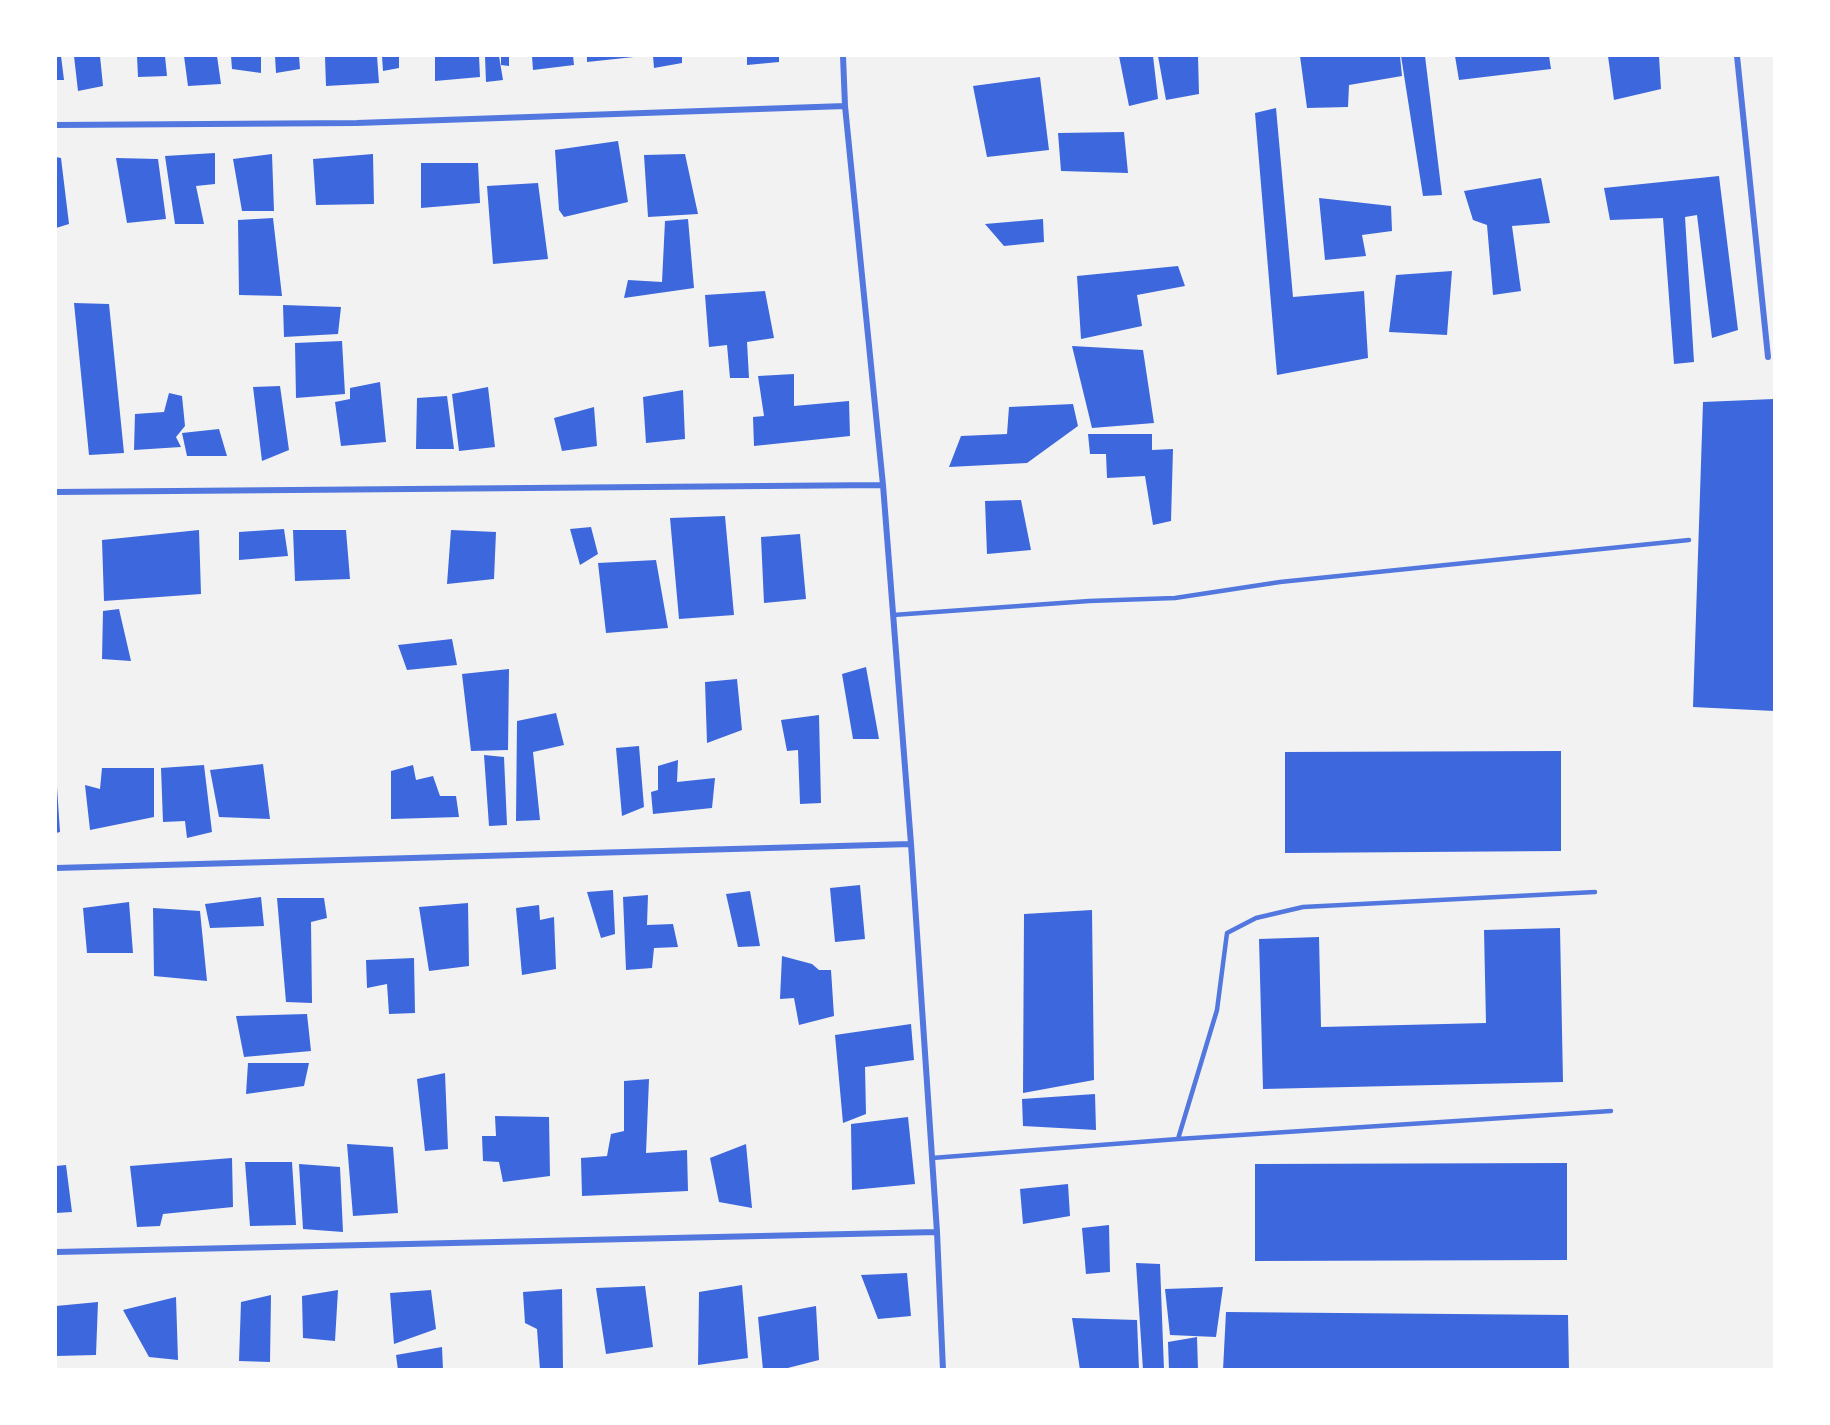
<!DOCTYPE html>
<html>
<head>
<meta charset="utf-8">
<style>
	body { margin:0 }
	#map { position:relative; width:1830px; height:1425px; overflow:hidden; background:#f2f2f2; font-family:"Golos Text",sans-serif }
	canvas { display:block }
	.frame { position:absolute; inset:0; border:57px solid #fff; pointer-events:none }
</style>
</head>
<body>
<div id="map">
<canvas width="1830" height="1425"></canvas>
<div class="frame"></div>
</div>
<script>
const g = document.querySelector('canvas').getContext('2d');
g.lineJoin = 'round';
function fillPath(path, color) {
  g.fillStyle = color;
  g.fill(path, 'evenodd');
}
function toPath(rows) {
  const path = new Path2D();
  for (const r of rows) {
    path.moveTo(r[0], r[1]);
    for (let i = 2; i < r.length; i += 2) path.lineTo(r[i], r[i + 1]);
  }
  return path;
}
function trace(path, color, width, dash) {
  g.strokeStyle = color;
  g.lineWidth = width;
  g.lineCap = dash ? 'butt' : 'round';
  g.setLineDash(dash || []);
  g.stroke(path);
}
const building = toPath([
	[56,56,61,56,64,80,56,80],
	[74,56,100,56,103,86,78,91],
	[137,56,165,56,167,76,138,77],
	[184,56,217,56,221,84,188,86],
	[231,56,261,56,261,73,232,69],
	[275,56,299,56,300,69,276,73],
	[325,56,377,56,379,83,326,86],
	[382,56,399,56,399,68,383,71],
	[435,56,479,56,480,77,435,81],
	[485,56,499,56,503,80,486,82],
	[501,56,509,56,509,66,501,65],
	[532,56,573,56,574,65,533,70],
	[587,56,634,56,634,57,587,62],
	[653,56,682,56,682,63,654,68],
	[747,56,779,56,779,62,747,65],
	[1119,56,1153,56,1158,99,1129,106],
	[1158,56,1198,56,1199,94,1166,100],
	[1300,56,1400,56,1402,76,1349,85,1348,107,1307,108],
	[1401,56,1425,56,1442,195,1423,196],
	[1455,56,1549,56,1551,69,1459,80],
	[1608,56,1659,56,1661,89,1614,100],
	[1040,77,1049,150,987,157,973,86],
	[1276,108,1293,297,1364,291,1368,358,1277,375,1255,113],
	[1124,132,1128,173,1061,171,1058,133],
	[618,141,628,202,564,217,559,210,555,150],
	[215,153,215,184,196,186,204,224,175,224,165,156],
	[272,154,274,211,242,211,233,159],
	[373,154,374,204,316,205,313,159],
	[685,154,698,214,648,217,644,155],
	[56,157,61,158,69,224,56,228],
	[116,158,158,159,166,219,127,223],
	[421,163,478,163,480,203,421,208],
	[1719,176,1738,330,1712,338,1697,215,1685,217,1694,362,1674,364,1663,218,1610,220,1604,188],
	[1541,178,1550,223,1512,226,1521,291,1493,295,1487,225,1473,220,1464,191],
	[538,183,548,259,493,264,487,186],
	[1319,198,1391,206,1392,231,1362,235,1366,256,1325,260],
	[273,218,282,296,239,295,238,220],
	[688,219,694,288,624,298,628,280,662,282,665,221],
	[1043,219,1044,242,1004,246,985,224],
	[1178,266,1185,286,1137,295,1142,326,1081,339,1077,276],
	[1452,271,1447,335,1389,332,1396,275],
	[765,291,774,338,747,342,749,378,730,378,727,345,709,347,705,295],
	[74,303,109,304,124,453,89,455],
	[283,305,341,307,338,334,284,337],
	[342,341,345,394,296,398,295,343],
	[1072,346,1143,350,1154,423,1092,428],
	[794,374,794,406,849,401,850,436,754,446,753,417,764,416,758,376],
	[380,382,386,442,341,446,335,402,350,399,350,388],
	[280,386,289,450,262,461,253,387],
	[488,387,495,447,459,451,452,394],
	[683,390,685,439,646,443,643,397],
	[169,393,182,396,185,426,176,437,181,447,134,450,135,414,164,412],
	[447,396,454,449,416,449,417,398],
	[1774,399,1774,711,1693,707,1703,402],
	[1073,404,1078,426,1027,463,949,467,961,436,1007,434,1009,407],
	[594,407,597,446,562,451,554,418],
	[219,429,227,456,187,456,182,433],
	[1088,434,1152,434,1152,450,1173,449,1171,521,1153,525,1145,476,1107,478,1106,454,1090,454],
	[1021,500,1031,550,987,554,985,501],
	[725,516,734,615,679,619,670,518],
	[591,527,598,554,580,565,570,529],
	[284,529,288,556,239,560,239,532],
	[199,530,201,594,104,601,102,540],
	[293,530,346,530,350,579,295,581],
	[451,530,496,532,494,579,447,584],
	[800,534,806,599,764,603,761,537],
	[656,560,668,628,606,633,598,563],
	[119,609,131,661,102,659,103,611],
	[452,639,457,665,407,670,398,645],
	[866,667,879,739,853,739,842,674],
	[509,669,508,750,471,751,462,674],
	[737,679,742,730,707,743,705,682],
	[556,713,564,745,533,752,540,820,516,821,517,721],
	[819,715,821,803,800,804,798,750,787,751,781,720],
	[639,746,644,807,622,816,616,748],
	[1561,751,1561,851,1285,853,1285,752],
	[484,755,504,757,507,825,489,826],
	[678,760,677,782,715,778,712,808,653,814,651,792,658,790,658,766],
	[263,764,270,819,219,817,210,770],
	[204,765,212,832,187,838,185,821,163,822,161,768],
	[413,765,416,780,433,776,440,796,456,796,459,817,391,819,391,771],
	[102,768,154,768,154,817,90,830,85,785,100,789],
	[56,787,57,787,60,832,56,833],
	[860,885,865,939,835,942,830,888],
	[613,890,615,934,601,938,587,892],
	[750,891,760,946,738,947,726,894],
	[648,895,647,925,673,924,678,947,654,948,652,968,626,970,623,897],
	[261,897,264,926,210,928,205,904],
	[277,898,324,898,327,918,311,922,312,1003,286,1002],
	[129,902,133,953,87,953,83,908],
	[468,903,469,966,429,971,419,907],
	[539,905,540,920,554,917,556,969,522,975,516,908],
	[153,908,200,911,207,981,154,976],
	[1092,910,1094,1080,1023,1093,1024,914],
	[1560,928,1563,1082,1263,1089,1259,939,1319,937,1321,1027,1486,1023,1484,930],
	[782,956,812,964,819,970,831,970,834,1016,799,1025,794,998,780,999],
	[414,958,415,1013,389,1014,387,984,367,988,366,960],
	[307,1014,311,1051,244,1057,236,1016],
	[911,1024,914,1060,865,1067,866,1114,843,1123,835,1035],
	[248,1063,309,1063,304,1086,246,1094],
	[445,1073,448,1149,425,1151,417,1079],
	[649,1079,646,1153,687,1150,688,1191,582,1196,581,1158,607,1156,611,1134,624,1131,624,1081],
	[1095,1094,1096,1130,1023,1126,1022,1099],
	[495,1116,549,1117,550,1176,503,1182,499,1162,483,1161,482,1136,496,1136],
	[908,1117,915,1184,852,1190,851,1124],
	[347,1144,393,1147,398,1213,353,1216],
	[746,1144,752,1208,719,1202,710,1158],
	[232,1158,233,1207,163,1214,160,1226,137,1227,130,1166],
	[245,1162,292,1162,296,1225,250,1226],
	[1567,1163,1567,1260,1255,1261,1255,1164],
	[299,1164,340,1167,343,1232,303,1229],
	[66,1165,72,1212,56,1213,56,1166],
	[1068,1184,1070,1216,1023,1224,1020,1189],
	[1109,1225,1110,1272,1086,1274,1082,1228],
	[1136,1263,1160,1264,1164,1370,1143,1370],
	[907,1273,911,1316,878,1319,861,1275],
	[742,1285,748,1358,698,1365,699,1292],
	[645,1286,653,1347,606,1354,596,1288],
	[1223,1287,1216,1337,1170,1335,1165,1289],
	[562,1289,563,1370,540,1370,537,1329,525,1323,523,1292],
	[338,1290,335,1341,303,1338,302,1296],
	[431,1290,436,1329,394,1344,390,1293],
	[271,1295,270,1362,239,1361,241,1302],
	[176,1297,178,1360,149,1357,123,1310],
	[98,1302,96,1355,56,1356,56,1306],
	[816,1306,819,1360,780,1370,763,1370,758,1317],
	[1226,1312,1568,1315,1569,1370,1223,1370],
	[1072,1318,1137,1320,1139,1370,1080,1370],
	[1197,1337,1198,1370,1169,1370,1168,1342],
	[442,1347,443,1370,398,1370,396,1355]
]);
const service = toPath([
	[893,615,1089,601,1175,598,1280,582,1689,540],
	[1178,1139,1217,1010,1227,933,1256,918,1303,907,1595,892],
	[932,1158,1178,1139,1611,1111]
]);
const minor = toPath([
	[843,56,845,106,883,485,911,844,937,1232,943,1370],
	[1737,56,1768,357],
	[56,125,357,123,845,106],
	[56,492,883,485],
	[56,868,911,844],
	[56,1252,937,1232]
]);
fillPath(building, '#3d67dc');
trace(service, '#5277de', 4.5);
trace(minor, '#5277de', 6);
</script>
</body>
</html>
